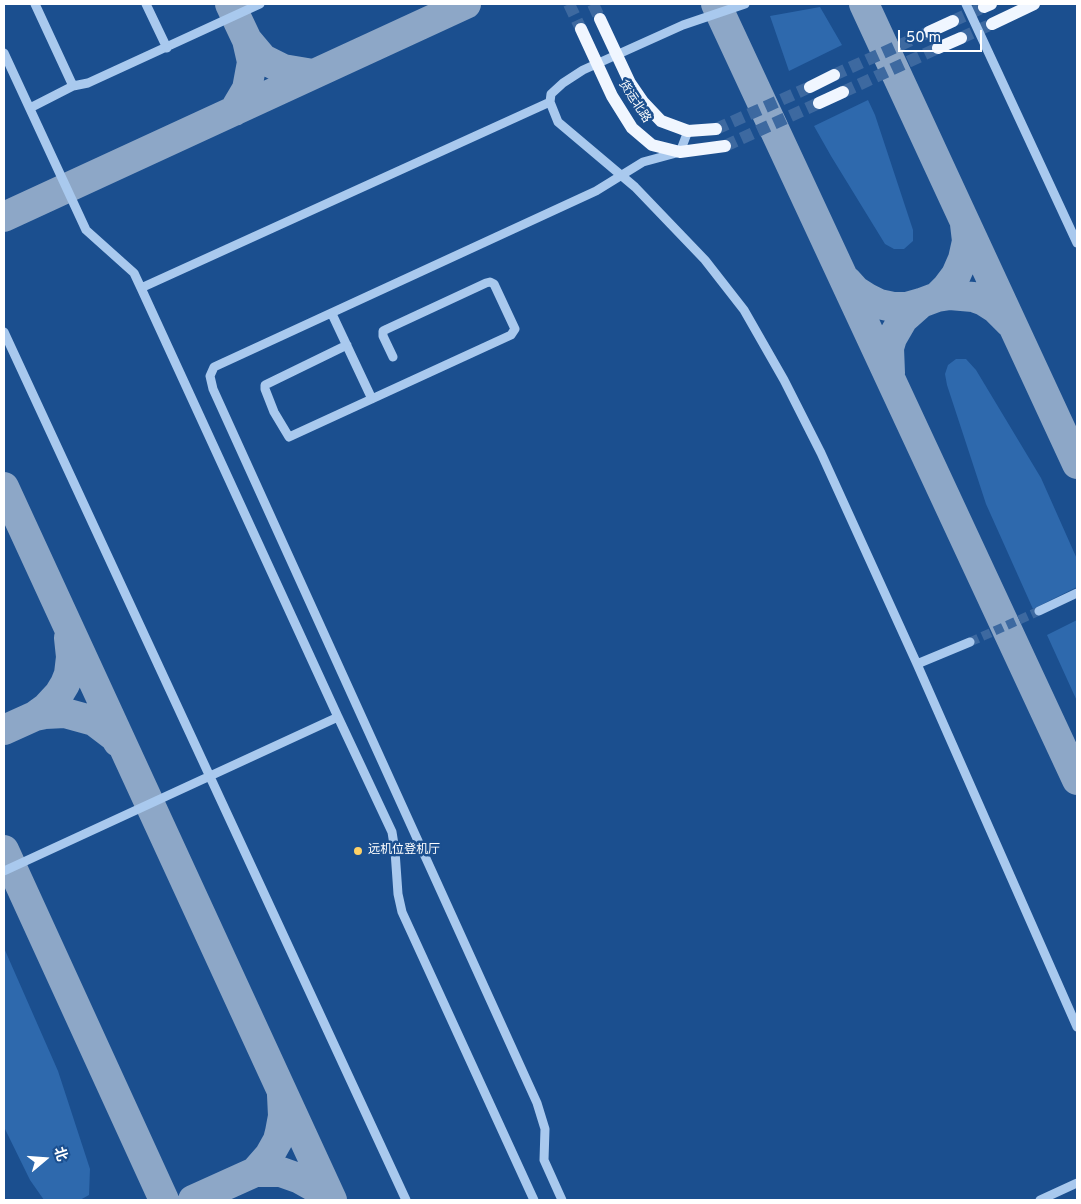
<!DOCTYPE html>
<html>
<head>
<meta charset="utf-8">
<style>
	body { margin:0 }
	#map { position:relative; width:1081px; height:1204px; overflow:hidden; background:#1b4f8f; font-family:Overpass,"Noto Sans SC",sans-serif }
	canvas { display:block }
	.frame { position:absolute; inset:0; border:5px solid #fff; pointer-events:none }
	.north { position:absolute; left:20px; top:1134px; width:50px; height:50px; -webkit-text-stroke:4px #1b4f8f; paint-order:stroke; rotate:72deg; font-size:14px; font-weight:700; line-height:20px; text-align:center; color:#fff }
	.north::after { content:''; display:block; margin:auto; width:18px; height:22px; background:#fff; clip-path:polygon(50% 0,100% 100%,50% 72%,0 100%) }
	.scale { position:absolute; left:898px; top:30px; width:84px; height:22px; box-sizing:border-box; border:2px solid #fff; border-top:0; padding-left:6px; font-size:15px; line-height:18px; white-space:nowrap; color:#fff; -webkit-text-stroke:4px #1b4f8f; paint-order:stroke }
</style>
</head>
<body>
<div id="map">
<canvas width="1081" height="1204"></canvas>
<div class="frame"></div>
<div class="north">北</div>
<div class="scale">50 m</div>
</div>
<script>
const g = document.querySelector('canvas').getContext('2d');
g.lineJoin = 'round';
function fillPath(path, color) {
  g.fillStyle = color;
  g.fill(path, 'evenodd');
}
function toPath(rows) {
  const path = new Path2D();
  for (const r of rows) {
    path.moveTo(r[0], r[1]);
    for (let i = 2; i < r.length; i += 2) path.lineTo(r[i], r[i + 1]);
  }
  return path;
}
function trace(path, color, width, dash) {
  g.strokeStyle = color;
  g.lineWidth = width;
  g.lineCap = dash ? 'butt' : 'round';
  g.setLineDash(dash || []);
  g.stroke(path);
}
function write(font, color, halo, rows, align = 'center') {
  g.font = font + ' Overpass,"Noto Sans SC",sans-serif';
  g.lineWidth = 5;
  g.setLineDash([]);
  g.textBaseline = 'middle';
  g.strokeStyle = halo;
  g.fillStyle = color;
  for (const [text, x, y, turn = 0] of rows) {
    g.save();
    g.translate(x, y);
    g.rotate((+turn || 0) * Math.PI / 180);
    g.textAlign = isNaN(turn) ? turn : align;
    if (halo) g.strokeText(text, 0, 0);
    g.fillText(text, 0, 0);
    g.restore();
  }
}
const green = toPath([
	[820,7,842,45,789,71,770,16],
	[868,100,875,115,913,230,913,241,904,249,894,249,885,244,831,156,814,126],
	[956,359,966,359,976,370,1041,478,1077,559,1077,587,1033,609,986,504,947,385,945,374,948,365],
	[1077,620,1077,701,1047,635],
	[4,948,58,1071,90,1169,89,1195,80,1200,44,1200,30,1180,4,1127]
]);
const taxiway = toPath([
	[230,4,247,40,252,62,247,89,234,111],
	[716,4,1077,780],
	[864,4,1077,464],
	[247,40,263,59,283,69,313,74],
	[4,217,466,4],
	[847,281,856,291,867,298,879,304,893,307,907,307,921,303,937,297,947,287,956,275,963,259,967,241,965,224],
	[937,297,950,295,973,297,984,301,995,308,1010,323],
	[890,373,889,348,892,338,903,319,921,303],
	[4,487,332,1200],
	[35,716,46,708,59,694,65,684,69,674,71,657,69,638],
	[4,730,35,716,45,714,65,713,94,721,115,737,118,742],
	[4,850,164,1200],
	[255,1172,281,1172,298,1178,325,1193,330,1200],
	[193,1200,255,1172,269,1156,278,1140,280,1132,283,1116,282,1095]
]);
const minorTunnel = toPath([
	[970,642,1039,611]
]);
const majorTunnel = toPath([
	[569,4,581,29],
	[593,4,600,19],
	[953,21,984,7],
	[961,38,992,24],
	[834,75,929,32],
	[843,92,938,48],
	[716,129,810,87],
	[725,146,819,103]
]);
const minor = toPath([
	[35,4,73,86],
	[146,4,167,48],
	[745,4,683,25,583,70,563,83,551,94,550,102,558,122,635,187,705,260,744,310,784,380,821,453,917,664,1077,1027],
	[966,4,1077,243],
	[4,53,86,230,134,273,141,288,338,717,392,832,395,851,398,894,402,912,534,1200],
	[30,108,73,86,88,83,260,4],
	[141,288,550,102],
	[332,314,372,399],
	[4,332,406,1200],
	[347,345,265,385,265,389,274,412,289,437,511,335,515,329,494,284,490,282,486,283,387,329,383,331,383,336,393,357],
	[1039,611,1077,593],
	[917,664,970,642],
	[4,871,338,717],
	[562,1200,544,1160,545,1129,537,1103,213,389,210,376,214,367,596,191,643,162,680,152,688,131],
	[1040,1200,1077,1183]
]);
const major = toPath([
	[984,7,991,4],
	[600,19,630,83,643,102,661,121,688,131,716,129],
	[992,24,1034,4],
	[581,29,612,96,632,128,652,145,680,152,725,146],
	[929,32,953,21],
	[938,48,961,38],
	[810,87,834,75],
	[819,103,843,92]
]);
const markers = [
	[358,851,5,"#ffd166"]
];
const streetNames = [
	["货运北路",634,102,57]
];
const poiNames = [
	["远机位登机厅",368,851]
];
fillPath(green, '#2e69ad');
trace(taxiway, '#8da7c7', 30);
trace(minorTunnel, '#3d69a0', 9, [9, 4.5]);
trace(majorTunnel, '#3d69a0', 12, [12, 6]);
trace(minor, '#a9c9ee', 9);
trace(major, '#f0f6ff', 12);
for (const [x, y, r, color] of markers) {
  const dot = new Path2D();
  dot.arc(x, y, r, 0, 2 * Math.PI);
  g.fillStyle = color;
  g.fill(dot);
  trace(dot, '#1b4f8f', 2);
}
write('12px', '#fff', '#1b4f8f', streetNames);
write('12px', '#fff', '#1b4f8f', poiNames, 'left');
</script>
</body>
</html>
